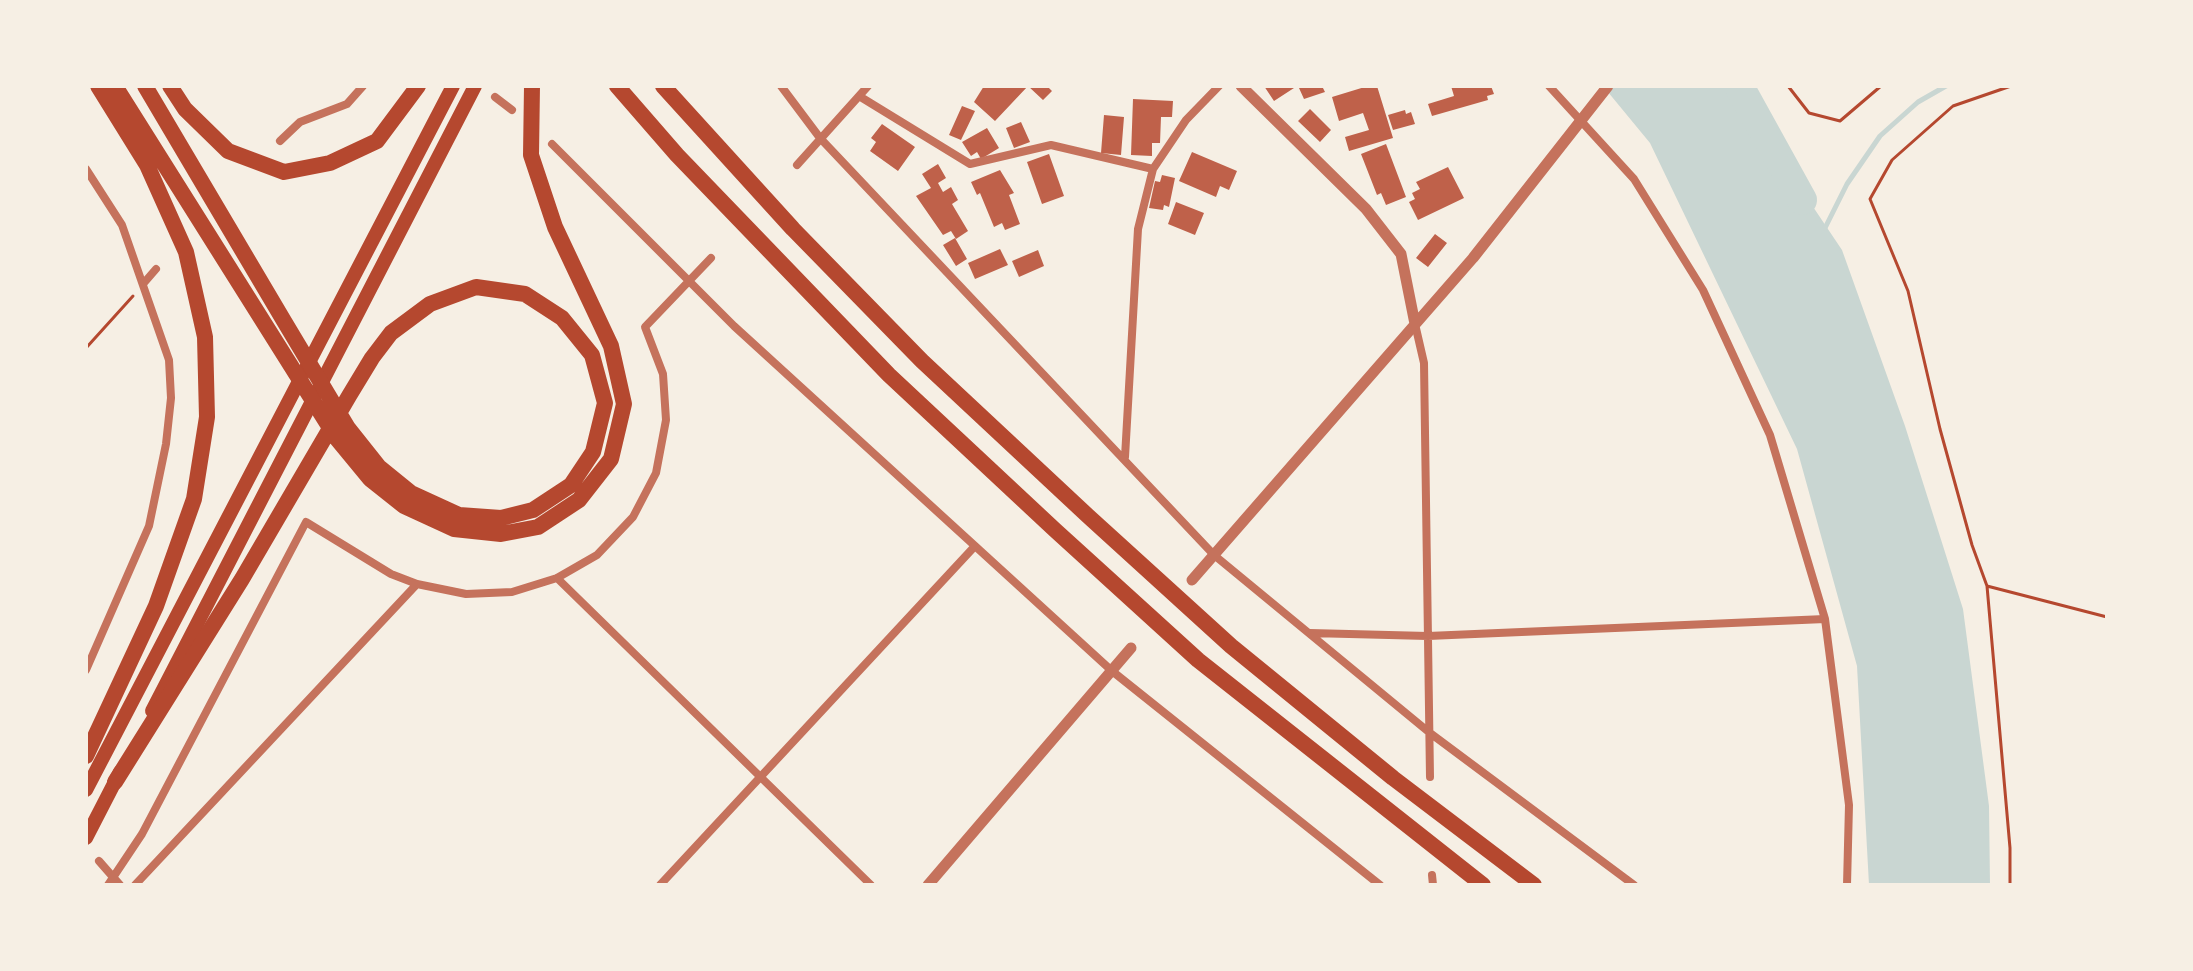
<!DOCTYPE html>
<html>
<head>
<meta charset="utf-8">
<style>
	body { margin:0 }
	#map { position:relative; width:2193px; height:971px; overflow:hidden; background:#f6efe4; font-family:"Roboto Condensed",sans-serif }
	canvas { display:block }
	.frame { position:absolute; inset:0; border:88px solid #f6efe4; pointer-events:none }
</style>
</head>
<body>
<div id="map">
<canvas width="2193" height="971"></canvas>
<div class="frame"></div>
</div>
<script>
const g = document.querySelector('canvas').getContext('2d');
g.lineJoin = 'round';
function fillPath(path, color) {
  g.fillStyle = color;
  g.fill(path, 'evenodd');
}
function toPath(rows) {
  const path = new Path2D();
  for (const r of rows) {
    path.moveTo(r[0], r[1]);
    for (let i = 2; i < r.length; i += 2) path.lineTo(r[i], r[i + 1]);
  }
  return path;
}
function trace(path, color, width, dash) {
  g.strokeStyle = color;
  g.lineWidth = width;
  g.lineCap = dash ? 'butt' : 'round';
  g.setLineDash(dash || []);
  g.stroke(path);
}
const water = toPath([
	[1603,86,1732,86,1842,250,1905,426,1963,609,1989,806,1990,885,1869,885,1857,666,1797,449,1650,143]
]);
const stream = toPath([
	[1825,228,1847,184,1880,136,1918,102,1946,86]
]);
const river = toPath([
	[1739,86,1802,200]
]);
const building = toPath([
	[984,86,1047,86,1052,91,1043,100,1028,86,995,121,974,102],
	[1264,86,1293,86,1294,88,1274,101],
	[1304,86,1322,86,1325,92,1304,99,1299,88],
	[1368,86,1377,86,1393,138,1349,151,1345,137,1369,130,1363,113,1339,121,1332,97],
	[1451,86,1491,86,1494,94,1487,96,1488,100,1432,116,1428,104,1454,96],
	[1133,99,1173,101,1172,117,1161,117,1160,143,1152,143,1152,156,1131,155],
	[962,106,975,111,961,140,949,135],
	[1310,109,1331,130,1320,142,1298,121],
	[1405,110,1406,114,1411,112,1415,124,1393,130,1388,115],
	[1104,115,1124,117,1121,155,1101,153],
	[1021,122,1030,142,1014,148,1006,128],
	[882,124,915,147,898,171,870,151,876,142,871,138],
	[987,128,999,148,981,159,977,152,971,156,962,142],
	[1386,144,1406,197,1386,205,1381,193,1377,195,1361,154],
	[1192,152,1237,171,1229,190,1220,186,1216,197,1179,181],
	[1049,154,1064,196,1042,204,1027,162],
	[938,164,946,178,938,183,943,192,951,187,958,200,952,204,968,231,956,239,951,231,943,235,916,196,931,188,922,174],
	[1448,167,1464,198,1418,220,1409,202,1415,199,1412,193,1420,189,1416,182],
	[1000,170,1014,193,1009,195,1020,224,1005,230,1002,223,994,227,980,193,977,195,971,182],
	[1162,175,1175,178,1169,207,1164,205,1163,210,1149,208,1155,181,1160,182],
	[1176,202,1204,213,1195,235,1168,224],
	[1435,234,1447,243,1428,267,1416,258],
	[955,238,967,259,956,266,943,245],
	[1000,249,1008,265,975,279,968,263],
	[1038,250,1044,266,1019,277,1012,261]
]);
const path = toPath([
	[1788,86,1809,113,1840,121,1881,86],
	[86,348,133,296],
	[1987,586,2107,617],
	[2010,885,2010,848,1987,586,1972,545,1940,429,1908,291,1870,199,1892,160,1953,106,2011,86]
]);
const minor = toPath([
	[781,86,820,138,1214,555,1430,733,1634,885],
	[1549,86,1634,179,1703,290,1770,435,1825,619,1849,805,1847,885],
	[859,96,970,164,1051,145,1153,169],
	[495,97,512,110],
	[280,141,300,122,347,104,363,86],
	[552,144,734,326,1112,671,1380,885],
	[797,165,868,86],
	[86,169,122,225,169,360,171,398,166,444,149,526,86,670],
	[143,284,156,269],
	[1415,324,1424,363,1430,777],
	[1125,457,1138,229,1153,169,1186,120,1219,86],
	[557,578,871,885],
	[1310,633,1428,636,1825,619],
	[99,861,120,885],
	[1432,875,1433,885],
	[108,885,142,834,306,522,391,574,417,584,466,594,512,592,557,578,597,555,633,517,656,473,666,420,663,374,645,327,711,258],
	[135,885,417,584],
	[660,885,975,546]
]);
const tertiary = toPath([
	[1241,86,1366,209,1401,254,1415,324],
	[1192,580,1473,258,1608,86],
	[928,885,1131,648]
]);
const trunk = toPath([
	[152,711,475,86],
	[86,790,453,86],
	[86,838,120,772]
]);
const motorway = toPath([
	[115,86,337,439,370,479,404,506,454,529,501,534,538,527,579,500,611,459,624,404,611,346,555,227,531,155,532,86],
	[170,86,185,109,228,151,284,172,330,163,377,141,418,86],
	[617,86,677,155,889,375,1055,530,1198,660,1483,885],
	[663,86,793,229,922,361,1088,516,1231,646,1393,778,1534,885],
	[86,756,156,606,194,499,207,417,205,337,186,252,147,165,98,86],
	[115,782,242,579,349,396,372,358,391,333,430,304,476,287,525,294,562,318,592,355,605,403,593,452,571,485,533,510,501,518,459,515,411,493,379,467,348,428,284,321,145,86]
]);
fillPath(water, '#c9d6d2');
trace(stream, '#c9d6d2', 5);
trace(river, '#c9d6d2', 30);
fillPath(building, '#bf614a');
trace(path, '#b5482f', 3);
trace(minor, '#c5725c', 8);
trace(tertiary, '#c5725c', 11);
trace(trunk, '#b5482f', 14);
trace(motorway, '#b5482f', 16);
</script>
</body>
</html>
